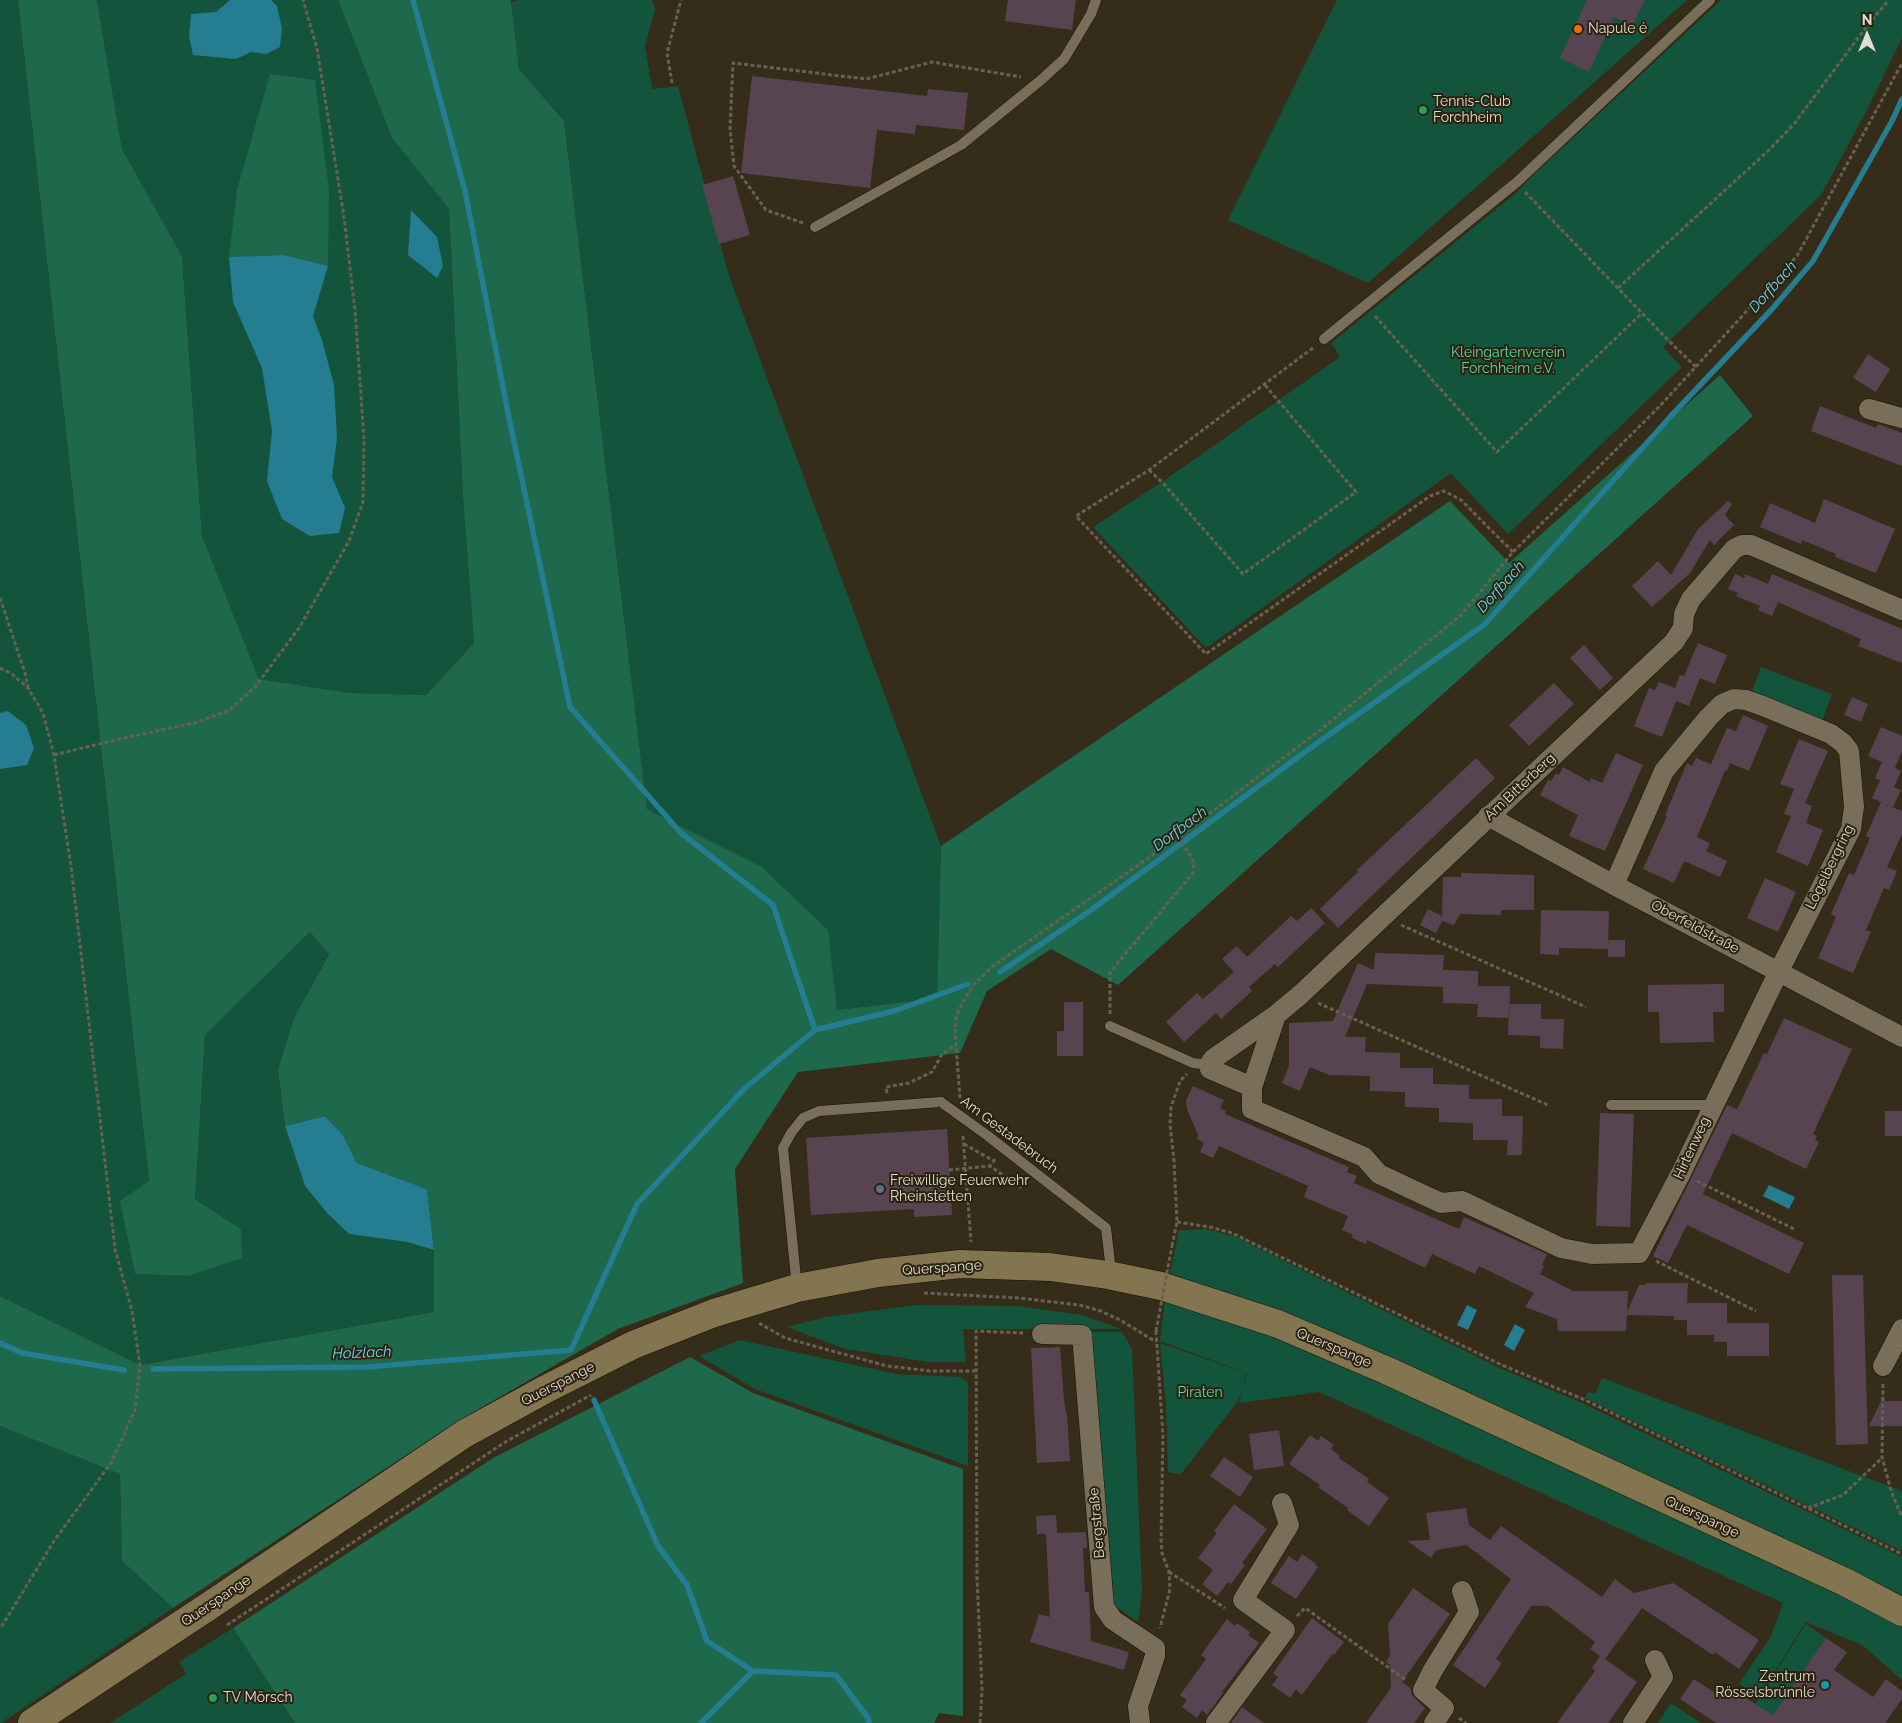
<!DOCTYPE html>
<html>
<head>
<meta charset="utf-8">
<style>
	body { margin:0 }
	#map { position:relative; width:1902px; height:1723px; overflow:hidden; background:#352c19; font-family:Raleway,sans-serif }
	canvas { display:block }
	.north { position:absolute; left:1842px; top:10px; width:50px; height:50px; -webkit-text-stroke:4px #2a220f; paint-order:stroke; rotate:0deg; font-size:14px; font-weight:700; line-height:20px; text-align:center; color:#e2dcd1 }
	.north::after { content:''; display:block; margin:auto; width:18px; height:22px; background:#e2dcd1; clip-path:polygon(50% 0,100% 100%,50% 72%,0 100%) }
</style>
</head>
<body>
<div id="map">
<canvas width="1902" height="1723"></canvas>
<div class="north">N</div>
</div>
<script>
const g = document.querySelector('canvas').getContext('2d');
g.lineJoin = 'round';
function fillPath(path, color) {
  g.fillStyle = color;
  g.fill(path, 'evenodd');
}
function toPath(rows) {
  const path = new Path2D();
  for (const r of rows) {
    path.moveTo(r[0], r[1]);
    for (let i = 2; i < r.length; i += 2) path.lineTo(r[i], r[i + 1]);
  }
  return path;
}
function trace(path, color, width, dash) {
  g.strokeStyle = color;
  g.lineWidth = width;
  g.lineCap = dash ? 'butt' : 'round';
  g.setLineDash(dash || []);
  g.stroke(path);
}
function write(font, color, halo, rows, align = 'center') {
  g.font = font + ' Raleway,sans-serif';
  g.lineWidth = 4;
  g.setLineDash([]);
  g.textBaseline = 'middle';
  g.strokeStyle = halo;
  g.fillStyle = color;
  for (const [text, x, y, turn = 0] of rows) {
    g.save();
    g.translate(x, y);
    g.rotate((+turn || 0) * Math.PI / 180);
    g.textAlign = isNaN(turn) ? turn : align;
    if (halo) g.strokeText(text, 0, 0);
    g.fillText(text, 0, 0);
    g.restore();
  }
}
const green = toPath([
	[0,0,18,0,149,1182,121,1201,135,1274,188,1276,241,1229,195,1199,205,1035,310,932,329,953,294,1018,278,1069,285,1126,305,1186,327,1213,349,1234,407,1242,434,1250,434,1312,140,1365,0,1296],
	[97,0,338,0,392,138,449,209,463,497,474,643,426,695,351,693,259,679,202,536,182,256,122,149],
	[518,0,652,0,655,10,645,46,652,89,678,86,729,276,941,846,937,998,837,1010,827,929,762,867,647,809,564,121,519,69,511,2],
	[1337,0,1687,0,1368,283,1228,220],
	[1721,0,1902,0,1902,38,1867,110,1821,195,1663,347,1682,367,1508,534,1451,473,1206,648,1093,527,1162,482,1340,357,1331,343,1515,194,1531,177],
	[1761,667,1832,694,1822,721,1751,694],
	[1206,1229,1234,1236,1497,1367,1582,1403,1902,1557,1902,1600,1283,1315,1170,1273,1179,1230],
	[1165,1299,1301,1343,1681,1517,1902,1624,1902,1680,1862,1645,1806,1622,1759,1696,1739,1684,1771,1636,1783,1603,1319,1392,1240,1403,1239,1402,1247,1373,1160,1341],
	[915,1305,1017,1306,1082,1315,1121,1329,963,1329,966,1362,929,1362,845,1349,787,1327,826,1317],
	[1091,1332,1122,1332,1132,1349,1142,1591,1138,1622,1114,1605],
	[740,1340,896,1374,960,1377,968,1382,968,1466,755,1389,699,1356],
	[1160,1343,1246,1373,1242,1391,1238,1401,1181,1474,1168,1472,1166,1403],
	[1602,1378,1902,1491,1902,1551,1585,1398,1588,1392,1595,1394],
	[0,1426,120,1474,122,1561,173,1608,1,1723,0,1723],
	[1806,1624,1826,1638,1768,1723,1743,1723],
	[233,1628,295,1723,110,1723,186,1674,179,1662],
	[1671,1703,1701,1723,1658,1723]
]);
const forest = toPath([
	[18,0,97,0,122,149,182,256,202,536,259,679,351,693,426,695,474,643,463,497,449,209,392,138,338,0,511,0,519,69,564,121,647,809,762,867,828,930,837,1010,937,998,941,846,1450,501,1509,563,1720,375,1753,416,1118,985,1051,949,987,991,960,1053,798,1072,735,1169,743,1283,618,1329,458,1421,173,1608,122,1561,120,1474,0,1426,0,1296,140,1365,434,1312,434,1250,427,1189,357,1163,343,1135,325,1116,285,1126,278,1069,294,1018,329,954,310,932,205,1035,195,1199,241,1229,242,1258,188,1276,135,1274,120,1201,149,1181],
	[270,74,315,80,329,190,328,266,284,255,229,257,237,190],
	[690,1357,753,1393,963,1469,963,1716,939,1713,934,1723,295,1723,233,1628,493,1458]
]);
const water = toPath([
	[230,0,271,0,277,6,282,28,280,47,266,54,251,52,236,59,193,55,189,36,191,14,216,12],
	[411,210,437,237,443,266,437,278,408,255],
	[284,255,328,266,313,316,322,340,334,385,337,438,332,477,345,508,339,533,310,536,282,519,267,481,272,431,262,368,233,302,229,257],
	[8,711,26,725,34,748,27,765,0,769,0,713],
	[325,1116,343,1135,357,1163,427,1189,434,1250,407,1242,349,1234,327,1213,305,1186,285,1126],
	[1769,1185,1795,1197,1789,1209,1763,1196],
	[1467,1305,1477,1310,1468,1330,1457,1325],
	[1515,1324,1525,1330,1514,1351,1504,1345]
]);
const stream = toPath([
	[413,0,465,191,509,418,570,707,681,833,773,905,815,1030],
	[1000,972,1091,910,1309,749,1485,624,1670,417,1773,308,1813,261,1892,121,1902,99],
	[0,1343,22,1353,124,1370],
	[153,1369,367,1367,571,1350,637,1204,745,1088,815,1030,894,1011,968,984],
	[594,1400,658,1546,687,1585,707,1641,753,1671,836,1675,868,1718,869,1723],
	[701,1723,753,1671]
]);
const building = toPath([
	[1008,0,1076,0,1072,30,1005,21],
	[1587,0,1645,0,1632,26,1614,17,1589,72,1560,58],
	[752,76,927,96,928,89,968,93,964,130,916,125,915,134,877,130,870,188,741,173],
	[733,176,750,235,719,244,702,185],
	[1868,354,1890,369,1876,392,1853,378],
	[1820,406,1876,428,1878,424,1902,433,1902,466,1811,431],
	[1824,499,1895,529,1876,573,1835,557,1836,554,1802,540,1801,544,1760,527,1770,503,1815,523],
	[1728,501,1732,504,1725,515,1734,525,1714,545,1710,540,1690,573,1652,607,1632,586,1658,561,1671,575,1698,529],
	[1735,574,1744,578,1745,574,1768,584,1772,574,1902,629,1902,663,1858,646,1861,639,1778,602,1772,616,1758,610,1760,606,1736,596,1738,593,1728,589],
	[1698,643,1727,655,1715,684,1700,678,1689,706,1676,701,1662,737,1634,726,1649,688,1655,690,1659,682,1675,688,1680,675,1684,676],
	[1584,645,1613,678,1600,690,1570,658],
	[1554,683,1574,704,1529,746,1509,725],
	[1852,697,1868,704,1861,722,1844,715],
	[1743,715,1768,726,1749,771,1730,763,1727,771,1725,771,1697,837,1710,843,1706,851,1727,861,1720,877,1684,861,1674,883,1643,869,1667,816,1665,815,1687,763,1692,766,1696,758,1711,764,1727,728,1736,731],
	[1881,727,1902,736,1902,751,1895,768,1901,771,1894,787,1901,790,1893,807,1884,804,1902,811,1902,834,1887,867,1897,871,1889,890,1884,888,1866,930,1871,932,1853,973,1818,958,1836,917,1831,914,1849,873,1854,875,1870,838,1866,836,1881,802,1872,798,1880,780,1875,778,1882,762,1868,756],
	[1799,739,1828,751,1805,803,1812,806,1806,823,1823,830,1808,866,1776,852,1791,816,1784,814,1794,789,1780,784],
	[1616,753,1643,765,1605,851,1569,836,1578,815,1540,795,1548,780,1551,781,1556,773,1559,775,1563,767,1590,782,1591,778,1602,783],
	[1476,758,1495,778,1338,928,1320,909,1358,872,1357,870],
	[1461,873,1534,875,1534,910,1501,910,1501,915,1460,914,1454,925,1442,921,1436,933,1420,925,1428,909,1442,916,1443,877,1461,877],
	[1765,878,1796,892,1778,932,1747,918],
	[1311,908,1325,923,1278,967,1275,964,1249,987,1252,991,1221,1019,1216,1013,1184,1042,1166,1022,1197,993,1203,999,1234,972,1222,959,1237,946,1247,957,1291,916,1297,921],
	[1541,910,1609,911,1608,948,1608,940,1625,940,1625,957,1608,957,1608,949,1559,948,1559,955,1540,954],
	[1375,953,1444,955,1443,970,1478,971,1478,986,1510,986,1509,1018,1477,1017,1478,1004,1443,1003,1443,987,1367,984,1345,1037,1366,1037,1365,1052,1400,1053,1400,1068,1433,1068,1433,1084,1469,1085,1469,1099,1502,1099,1502,1116,1523,1116,1522,1155,1507,1155,1508,1140,1473,1140,1473,1123,1439,1122,1439,1108,1405,1107,1405,1092,1370,1091,1370,1076,1329,1075,1310,1067,1300,1091,1282,1083,1289,1066,1289,1023,1333,1021,1358,963,1374,970],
	[1724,984,1724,1012,1713,1012,1714,1042,1660,1043,1659,1012,1648,1012,1648,985],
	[1064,1002,1083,1002,1083,1056,1057,1056,1057,1031,1064,1031],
	[1509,1004,1541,1004,1541,1019,1564,1019,1563,1049,1540,1048,1540,1036,1508,1035],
	[1784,1018,1852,1049,1813,1134,1817,1136,1815,1140,1819,1142,1806,1169,1732,1133,1703,1194,1804,1243,1789,1274,1687,1225,1668,1263,1653,1256,1727,1105,1737,1109,1764,1053,1767,1054],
	[1193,1086,1224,1100,1220,1108,1226,1111,1225,1114,1349,1167,1347,1172,1357,1176,1354,1183,1459,1229,1464,1217,1547,1254,1542,1265,1544,1266,1540,1274,1573,1291,1628,1291,1627,1312,1639,1285,1646,1285,1646,1283,1688,1283,1687,1303,1727,1303,1727,1323,1769,1323,1769,1356,1727,1356,1727,1342,1714,1342,1714,1335,1687,1335,1687,1320,1674,1320,1674,1316,1627,1315,1626,1331,1558,1331,1557,1319,1525,1307,1534,1293,1479,1266,1475,1274,1432,1254,1425,1268,1367,1240,1366,1244,1352,1238,1353,1235,1342,1230,1348,1216,1304,1197,1308,1186,1219,1146,1213,1158,1200,1152,1204,1143,1197,1139,1198,1135,1187,1109,1186,1100],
	[1885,1111,1902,1111,1902,1136,1885,1136],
	[1600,1113,1634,1114,1630,1227,1596,1226],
	[947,1129,952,1215,914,1217,914,1209,811,1215,806,1138],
	[1832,1275,1863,1275,1868,1444,1836,1445],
	[1060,1347,1064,1399,1066,1413,1067,1413,1070,1461,1037,1463,1031,1348],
	[1881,1401,1902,1401,1902,1426,1869,1426],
	[1279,1430,1284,1466,1254,1470,1249,1434],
	[1310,1435,1318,1441,1321,1436,1334,1445,1331,1449,1340,1456,1339,1458,1369,1479,1367,1482,1389,1498,1369,1526,1347,1510,1348,1508,1318,1487,1320,1485,1289,1464],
	[1224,1457,1253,1477,1240,1497,1210,1476],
	[1234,1504,1267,1529,1242,1563,1245,1565,1231,1584,1228,1582,1217,1596,1202,1584,1213,1570,1198,1558,1217,1533,1214,1531],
	[1466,1508,1469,1525,1490,1540,1501,1526,1602,1597,1615,1579,1634,1593,1673,1583,1759,1640,1739,1669,1715,1652,1713,1655,1642,1608,1605,1659,1637,1682,1608,1723,1557,1723,1595,1671,1592,1668,1600,1656,1590,1649,1595,1642,1548,1606,1531,1606,1496,1659,1502,1663,1485,1688,1453,1665,1511,1579,1466,1545,1436,1550,1431,1558,1407,1541,1430,1540,1426,1513],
	[1056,1515,1057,1533,1086,1532,1087,1548,1083,1548,1085,1592,1089,1592,1091,1641,1129,1652,1124,1670,1030,1642,1039,1614,1050,1617,1046,1534,1037,1534,1036,1516],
	[1302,1554,1316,1564,1315,1565,1318,1567,1296,1599,1271,1583,1289,1556,1297,1562],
	[1413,1588,1450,1614,1402,1682,1411,1689,1412,1695,1425,1708,1414,1723,1366,1723,1391,1688,1390,1665,1386,1662,1390,1656,1388,1624],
	[1312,1618,1344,1642,1334,1655,1333,1653,1302,1695,1296,1689,1290,1698,1272,1685,1278,1677,1273,1673],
	[1227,1619,1235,1626,1237,1623,1250,1632,1248,1635,1259,1643,1222,1692,1223,1693,1207,1715,1202,1710,1197,1718,1182,1707,1187,1700,1180,1695,1206,1659,1201,1655],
	[1826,1638,1847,1652,1834,1670,1873,1697,1886,1679,1902,1691,1902,1699,1885,1723,1716,1723,1680,1699,1694,1679,1721,1697,1728,1687,1773,1715],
	[1242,1707,1264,1723,1231,1723]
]);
const path = toPath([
	[672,83,667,53,681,0],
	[1525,192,1669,341,1696,367],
	[803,223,766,210,734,166,730,129,733,63,866,79,932,62,1021,77],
	[1618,288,1769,150,1794,124,1870,22,1889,0],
	[1375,316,1497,452,1642,313],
	[1313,348,1149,470,1076,516,1206,654,1430,496,1444,491,1461,500,1513,552],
	[1149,470,1162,482,1243,574,1356,492,1264,384],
	[0,598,25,673,28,687],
	[0,668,12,674,28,688,43,713,54,755,71,866,115,1249,132,1311,140,1365,135,1410,111,1463,54,1541,0,1629],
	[54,755,111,741,198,722,229,710,255,687,299,628,349,541,363,502,364,439,355,310,344,217,317,48,303,0],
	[1401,925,1586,1007],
	[1318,1003,1550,1106],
	[1110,1014,1110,972,1193,873,1194,863,1188,851,1177,838],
	[887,1093,886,1087,909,1083,932,1072,942,1054,956,1045],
	[960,1098,955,1031,956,1017,962,1004,974,984,993,966,1177,838,1319,731,1461,615,1513,552,1659,407,1797,256,1902,63],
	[963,1136,971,1242],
	[964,1144,994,1161],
	[995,1159,990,1166,1021,1188],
	[1697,1181,1794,1229],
	[1177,1222,1210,1227,1232,1233,1502,1365,1585,1400,1902,1554],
	[1172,1246,1177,1222,1174,1160,1170,1125,1171,1107,1180,1081,1187,1074],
	[1656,1261,1756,1311],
	[924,1293,1019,1298,1079,1305,1101,1311,1122,1321,1156,1342],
	[759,1323,785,1338,887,1366,930,1371,975,1371],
	[1156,1331,1163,1436,1161,1540,1162,1553,1169,1572,1170,1589,1160,1628],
	[1883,1384,1882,1457,1891,1491,1902,1517],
	[1808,1508,1843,1495,1882,1458],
	[1169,1572,1225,1608],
	[1297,1616,1305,1608,1406,1680],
	[227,1625,507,1441,591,1395],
	[1459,1718,1466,1723],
	[980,1723,982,1690,977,1578,976,1331,1023,1333]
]);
const service = toPath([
	[815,227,961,145,1041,80,1064,59,1091,14,1096,0],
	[1324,339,1517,182,1710,0],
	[1110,1026,1193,1063,1209,1065],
	[1611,1105,1713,1105],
	[988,1136,1106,1228,1110,1262,1108,1274],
	[797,1288,783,1148,791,1133,803,1118,819,1111,941,1102]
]);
const minor = toPath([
	[1869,409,1902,418],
	[1488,816,1614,885,1902,1037],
	[1276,1015,1252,1087,1252,1109,1364,1157,1379,1174,1441,1203,1462,1201,1561,1248,1592,1254,1639,1253,1681,1173,1779,971,1851,829,1854,807,1849,751,1843,743,1831,734,1763,706,1746,700,1734,699,1722,704,1708,718,1664,771,1614,885],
	[1252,1087,1210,1069,1209,1065,1213,1059,1276,1015,1300,995,1674,642,1683,628,1684,614,1691,599,1734,549,1742,545,1751,545,1902,610],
	[1042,1334,1082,1335,1104,1607,1113,1620,1155,1648,1155,1656,1138,1706,1140,1723],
	[1883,1366,1902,1329],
	[1216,1723,1285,1630,1243,1600,1289,1525,1282,1503],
	[1434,1723,1444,1708,1423,1690,1433,1670,1469,1612,1462,1591],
	[1633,1723,1663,1677,1655,1660]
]);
const secondary = toPath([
	[32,1723,209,1606,464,1434,546,1389,633,1345,714,1313,797,1288,878,1273,960,1264,1050,1267,1108,1275,1161,1286,1278,1324,1388,1371,1845,1582,1902,1612]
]);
const pathBridge = toPath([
	[949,1170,990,1166],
	[1156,1331,1172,1246]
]);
const serviceBridge = toPath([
	[941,1102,988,1136]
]);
const markers = [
	[1578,29,5,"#e8710a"],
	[1423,110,5,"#2e9e5b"],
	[880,1189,5,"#5c6f8a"],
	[1825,1685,5,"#0f9aa8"],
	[213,1698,5,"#2e9e5b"]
];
const poiNames = [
	["Napule é",1588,29],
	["Tennis-Club",1433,102],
	["Forchheim",1433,118],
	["Freiwillige Feuerwehr",890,1181],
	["Rheinstetten",890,1197],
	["Zentrum",1815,1677,"right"],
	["Rösselsbrünnle",1815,1693,"right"],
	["TV Mörsch",223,1698]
];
const parkNames = [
	["Kleingartenverein",1508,353],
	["Forchheim e.V.",1508,369],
	["Piraten",1200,1393]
];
const streetNames = [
	["Am Bitterberg",1520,787,-43],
	["Lögelbergring",1830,867,-64],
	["Oberfeldstraße",1695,927,28],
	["Am Gestadebruch",1009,1135,37],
	["Hirtenweg",1692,1148,-65],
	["Querspange",942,1268,-4],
	["Querspange",1334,1348,23],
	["Querspange",558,1384,-27],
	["Querspange",1702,1517,25],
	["Bergstraße",1097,1523,-95],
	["Querspange",216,1601,-34]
];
const waterNames = [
	["Dorfbach",1773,287,-48],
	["Dorfbach",1501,587,-48],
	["Dorfbach",1180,829,-37],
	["Holzlach",362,1353,-2]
];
fillPath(green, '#13553c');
fillPath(forest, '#1e684b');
fillPath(water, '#257d92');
trace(stream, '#257d92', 5.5);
fillPath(building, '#584450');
trace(service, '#1c1403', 11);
trace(minor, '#1c1403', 21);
trace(secondary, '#1c1403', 29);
trace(path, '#696150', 3, [4, 2.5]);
trace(service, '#786e59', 10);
trace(minor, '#786e59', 20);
trace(secondary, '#83754f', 28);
trace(serviceBridge, '#1c1403', 11, []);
trace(pathBridge, '#696150', 3, [4, 2.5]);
trace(serviceBridge, '#786e59', 10);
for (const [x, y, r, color] of markers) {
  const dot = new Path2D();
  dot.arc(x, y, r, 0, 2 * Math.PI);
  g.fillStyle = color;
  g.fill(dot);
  trace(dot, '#2a220f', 2);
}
write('14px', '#e2dcd1', '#2a220f', poiNames, 'left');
write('14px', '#5bdba6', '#2a220f', parkNames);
write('14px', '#e2dcd1', '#2a220f', streetNames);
write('italic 15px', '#69d9f7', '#2a220f', waterNames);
</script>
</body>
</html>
